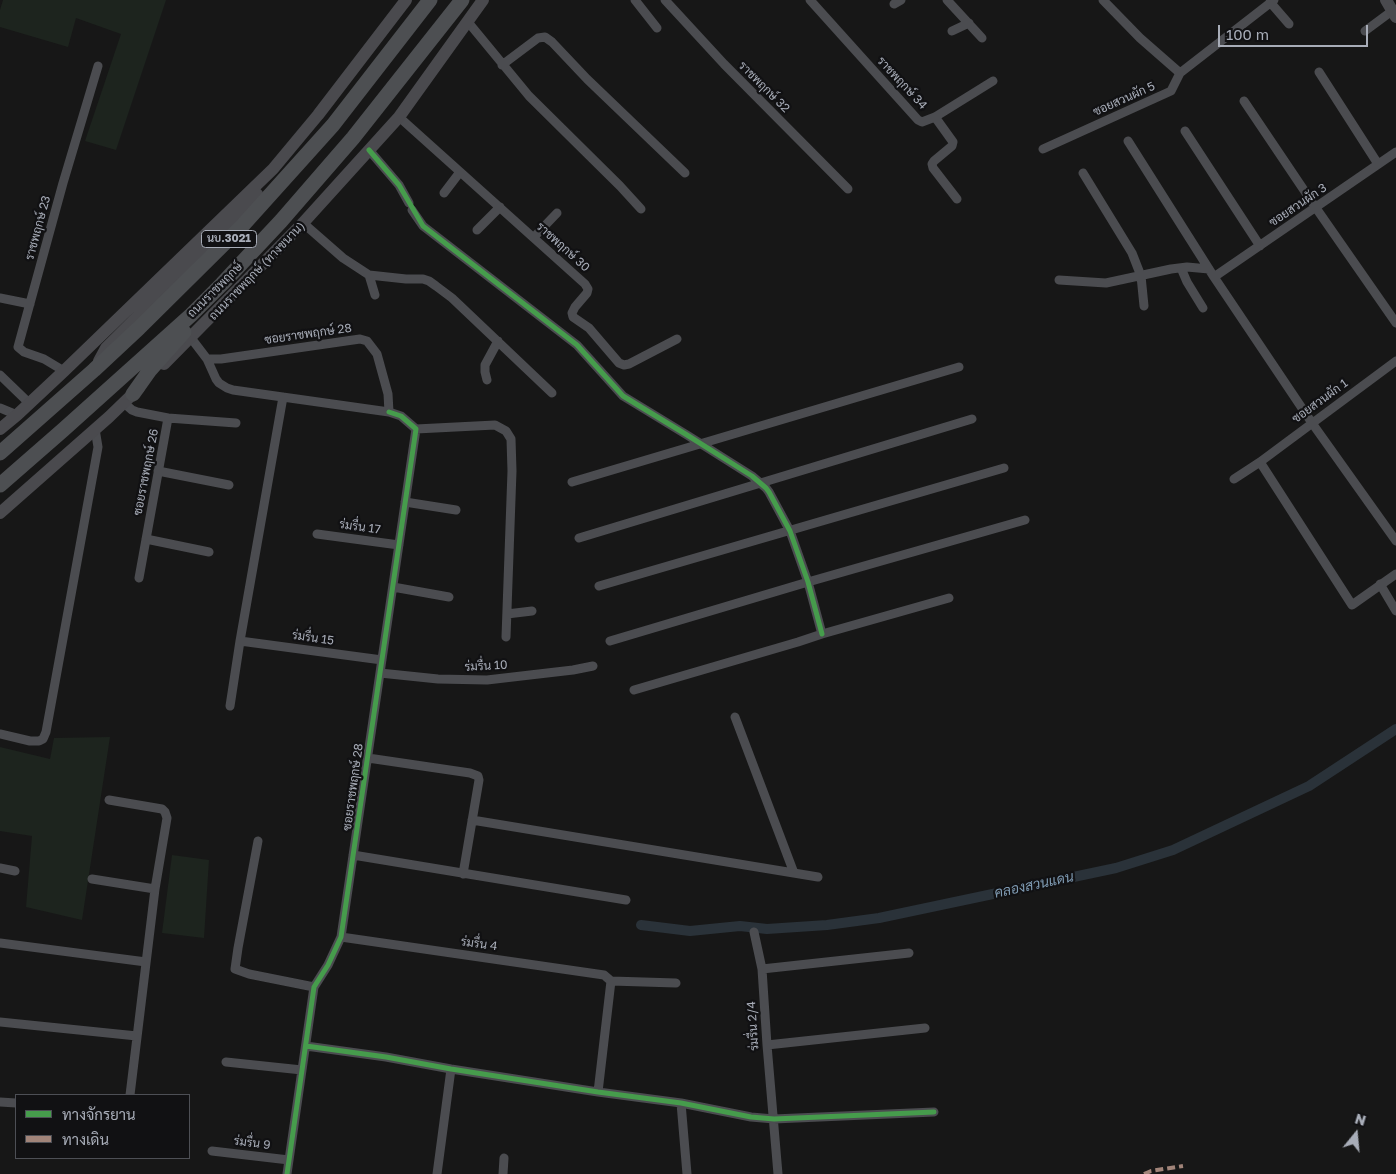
<!DOCTYPE html>
<html>
<head>
<meta charset="utf-8">
<style>
	body { margin:0 }
	#map { position:relative; width:1396px; height:1174px; overflow:hidden; background:#171717; font-family:"Golos Text",Sarabun,sans-serif }
	canvas { display:block }
	.legend { position:absolute; left:15px; top:1094px; width:175px; height:65px; box-sizing:border-box; background:#111113; border:1px solid #4d4f55; margin:0; padding:6px 9px; list-style:none; font-size:15px; color:#a8adb8 }
	.legend li { display:flex; align-items:center; gap:10px; height:25px }
	.legend b { width:25px; border:1px solid #4d4f55 }
	.north { position:absolute; left:1331px; top:1109px; width:50px; height:50px; -webkit-text-stroke:4px #111113; paint-order:stroke; rotate:17deg; font-size:14px; font-weight:700; line-height:20px; text-align:center; color:#a8adb8 }
	.north::after { content:''; display:block; margin:auto; width:18px; height:22px; background:#a8adb8; clip-path:polygon(50% 0,100% 100%,50% 72%,0 100%) }
	.scale { position:absolute; left:1218px; top:25px; width:150px; height:22px; box-sizing:border-box; border:2px solid #a8adb8; border-top:0; padding-left:6px; font-size:15px; line-height:18px; white-space:nowrap; color:#a8adb8; -webkit-text-stroke:4px #111113; paint-order:stroke }
</style>
</head>
<body>
<div id="map">
<canvas width="1396" height="1174"></canvas>
<ul class="legend">
<li><b style="height:6px;background:#469c4c"></b>ทางจักรยาน</li>
<li><b style="height:6px;background:#a18479"></b>ทางเดิน</li>
</ul>
<div class="north">N</div>
<div class="scale">100 m</div>
</div>
<script>
const g = document.querySelector('canvas').getContext('2d');
g.lineJoin = 'round';
function fillPath(path, color) {
  g.fillStyle = color;
  g.fill(path, 'evenodd');
}
function toPath(rows) {
  const path = new Path2D();
  for (const r of rows) {
    path.moveTo(r[0], r[1]);
    for (let i = 2; i < r.length; i += 2) path.lineTo(r[i], r[i + 1]);
  }
  return path;
}
function trace(path, color, width, dash) {
  g.strokeStyle = color;
  g.lineWidth = width;
  g.lineCap = dash ? 'butt' : 'round';
  g.setLineDash(dash || []);
  g.stroke(path);
}
function write(font, color, halo, rows, align = 'center') {
  g.font = font + ' "Golos Text",Sarabun,sans-serif';
  g.lineWidth = 4.5;
  g.setLineDash([]);
  g.textBaseline = 'middle';
  g.strokeStyle = halo;
  g.fillStyle = color;
  for (const [text, x, y, turn = 0] of rows) {
    g.save();
    g.translate(x, y);
    g.rotate((+turn || 0) * Math.PI / 180);
    g.textAlign = isNaN(turn) ? turn : align;
    if (halo) g.strokeText(text, 0, 0);
    g.fillText(text, 0, 0);
    g.restore();
  }
}
const green = toPath([
	[3,0,166,0,116,150,85,141,121,34,76,18,68,47,0,27,0,10],
	[110,737,82,920,26,907,32,836,0,831,0,747,50,759,54,738],
	[172,855,209,860,204,938,162,933]
]);
const canal = toPath([
	[641,925,690,931,740,926,767,929,827,925,879,918,1116,868,1173,850,1309,786,1396,729]
]);
const street = toPath([
	[635,0,657,28],
	[665,0,724,64,848,189],
	[810,0,918,120,922,122,935,117,993,81],
	[947,0,982,38],
	[1103,0,1140,38,1180,73],
	[1270,2,1289,24],
	[894,4,901,0],
	[468,22,529,96,620,186,641,209],
	[952,31,969,23],
	[1365,31,1392,11],
	[502,65,538,38,545,37,552,42,587,79,685,173],
	[1319,72,1378,164],
	[1244,101,1316,208,1396,323],
	[399,117,585,284,588,289,587,293,575,307,572,313,573,317,589,328,619,363,624,365,629,364,677,339],
	[935,117,953,142,952,146,934,161,932,164,933,168,957,199],
	[1185,131,1260,246],
	[1128,141,1214,277,1312,423,1396,541],
	[1043,149,1171,91,1180,73,1274,0],
	[369,150,399,185,409,203],
	[1083,173,1132,253,1141,276,1144,306],
	[444,193,460,172],
	[412,210,423,226,577,345,623,396,687,435,752,476,766,488,769,492,790,531,808,582,822,634],
	[303,223,343,258,369,275,406,279,423,279,429,281,436,286,452,298,552,393],
	[477,230,500,207],
	[534,237,557,213],
	[1181,268,1187,282,1203,308],
	[369,275,375,295],
	[1214,277,1396,152],
	[1059,280,1106,283,1171,269,1187,267,1209,269],
	[0,298,30,304],
	[191,338,207,359],
	[360,339,367,341,377,354,388,394,389,412,233,390,227,388,219,383,216,379,207,359,221,359,360,339],
	[64,371,44,359,24,352,18,347,63,183,98,66],
	[0,375,29,403],
	[487,380,485,372,485,365,498,341],
	[124,403,132,410,137,412,168,418,139,578],
	[0,408,17,415],
	[168,418,236,423],
	[416,429,495,425,506,431,511,439,512,471,506,637],
	[1260,462,1352,605,1396,574],
	[158,471,229,485],
	[1234,479,1260,462,1396,361],
	[572,482,959,367],
	[405,502,456,510],
	[317,534,399,545],
	[579,538,972,419],
	[146,539,209,552],
	[1380,584,1396,611],
	[599,586,1004,468],
	[393,587,449,597],
	[507,614,532,611],
	[240,641,382,660],
	[610,641,808,582,1025,520],
	[380,673,438,679,487,680,573,670,593,666],
	[634,690,798,642,822,634,949,598],
	[230,706,240,641,283,397],
	[735,717,794,873],
	[0,734,30,741,39,741,43,739,46,732,98,447,95,429],
	[368,758,470,773,478,776,479,780,463,874],
	[109,800,162,809,165,812,167,818,155,889,130,1095],
	[472,820,818,877],
	[258,841,238,948,235,969,249,974,314,987],
	[353,855,626,900],
	[0,868,15,871],
	[92,879,155,889],
	[754,932,762,969,767,1045,778,1174],
	[341,937,604,975,611,981],
	[0,943,146,962],
	[762,969,909,953],
	[611,981,676,983],
	[0,1022,137,1036],
	[767,1045,925,1028],
	[306,1046,386,1057,451,1069,598,1092,681,1103,751,1117,774,1119,934,1112],
	[226,1062,302,1070],
	[598,1092,611,981],
	[0,1102,16,1103],
	[681,1103,687,1174],
	[212,1151,289,1160],
	[287,1174,314,987,328,965,341,937,416,429,401,416,389,412],
	[437,1174,451,1069],
	[503,1174,504,1158]
]);
const secondary = toPath([
	[1386,0,1396,17],
	[99,361,106,348,235,220,257,194],
	[164,364,303,223,399,117,483,0],
	[0,429,17,415,64,371,273,169,318,115,406,0],
	[0,513,109,417,139,388]
]);
const primary = toPath([
	[133,394,150,370,184,332],
	[0,453,94,370,139,328,243,225,333,125,430,0],
	[0,485,63,430,191,315,222,284,281,221,353,138,462,0]
]);
const quiet = toPath([
	[1144,1174,1151,1171,1183,1166]
]);
const cycleway = toPath([
	[369,150,399,185,423,226,577,345,623,396,687,435,752,476,766,488,769,492,790,531,808,582,822,634],
	[306,1046,386,1057,451,1069,598,1092,681,1103,751,1117,774,1119,934,1112],
	[287,1174,314,987,328,965,341,937,416,429,401,416,389,412]
]);
const shields = [
	[229,239,55]
];
const shieldNames = [
	["นบ.3021",229,239]
];
const streetNames = [
	["ราชพฤกษ์ 34",902,83,47],
	["ราชพฤกษ์ 32",764,87,45],
	["ซอยสวนผัก 5",1124,99,-24],
	["ซอยสวนผัก 3",1298,205,-34],
	["ราชพฤกษ์ 23",38,228,-75],
	["ราชพฤกษ์ 30",563,247,42],
	["ถนนราชพฤกษ์ (ทางขนาน)",257,271,-46],
	["ถนนราชพฤกษ์",215,290,-45],
	["ซอยราชพฤกษ์ 28",308,334,-8],
	["ซอยสวนผัก 1",1320,401,-36],
	["ซอยราชพฤกษ์ 26",146,472,-79],
	["ร่มรื่น 17",360,527,8],
	["ร่มรื่น 15",313,638,8],
	["ร่มรื่น 10",486,666,-3],
	["ซอยราชพฤกษ์ 28",353,787,-82],
	["ร่มรื่น 4",479,944,8],
	["ร่มรื่น 2/4",753,1026,-94],
	["ร่มรื่น 9",252,1143,7]
];
const waterNames = [
	["คลองสวนแดน",1034,885,-12]
];
fillPath(green, '#1d241e');
trace(canal, '#2a3239', 10);
trace(street, '#4b4c50', 9);
trace(secondary, '#4a4a4e', 12);
trace(primary, '#4d4f52', 15);
trace(quiet, '#a18479', 4, [8, 4]);
trace(cycleway, '#469c4c', 5);
for (const [x, y, w] of shields) {
  const box = new Path2D();
  box.roundRect(x - w / 2, y - 8.5, w, 17, 4);
  g.fillStyle = '#111113';
  g.fill(box);
  trace(box, '#a8adb8', 1);
}
write('bold 11px', '#a8adb8', null, shieldNames);
write('12px', '#a8adb8', '#111113', streetNames);
write('italic 14px', '#7f9bb3', '#111113', waterNames);
</script>
</body>
</html>
